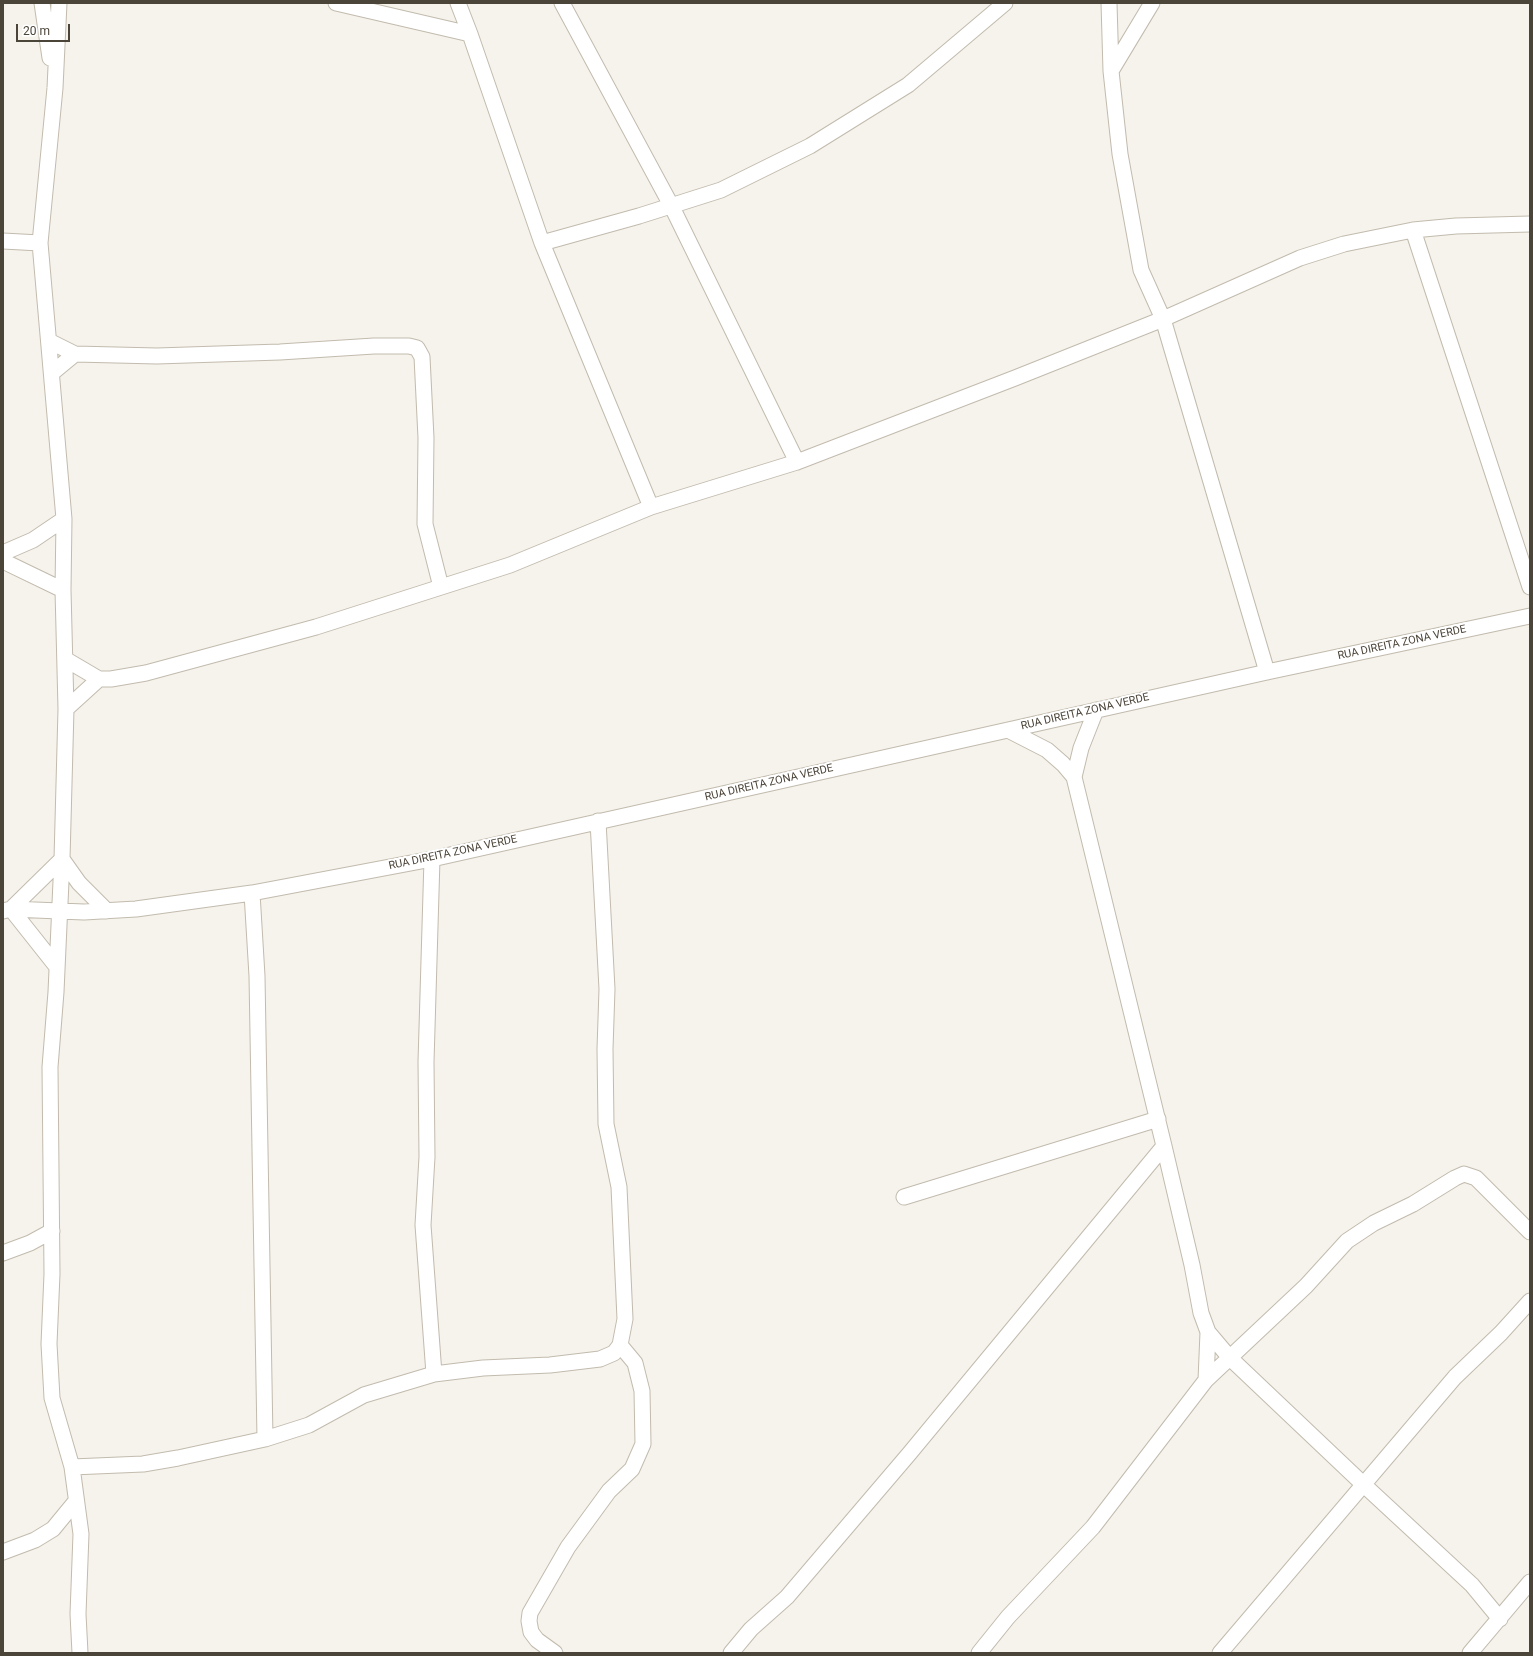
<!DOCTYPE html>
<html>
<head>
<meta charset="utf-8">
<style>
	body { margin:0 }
	#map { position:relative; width:1533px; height:1656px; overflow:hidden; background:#f6f3ec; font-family:Roboto,sans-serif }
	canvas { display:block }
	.frame { position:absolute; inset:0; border:4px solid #4b4439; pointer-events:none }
	.scale { position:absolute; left:16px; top:24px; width:54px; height:18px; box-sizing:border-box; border:2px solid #4b4439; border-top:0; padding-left:5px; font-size:12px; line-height:14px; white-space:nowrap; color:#4b4439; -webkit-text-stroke:3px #fff; paint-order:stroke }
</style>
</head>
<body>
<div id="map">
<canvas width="1533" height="1656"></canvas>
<div class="frame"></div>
<div class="scale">20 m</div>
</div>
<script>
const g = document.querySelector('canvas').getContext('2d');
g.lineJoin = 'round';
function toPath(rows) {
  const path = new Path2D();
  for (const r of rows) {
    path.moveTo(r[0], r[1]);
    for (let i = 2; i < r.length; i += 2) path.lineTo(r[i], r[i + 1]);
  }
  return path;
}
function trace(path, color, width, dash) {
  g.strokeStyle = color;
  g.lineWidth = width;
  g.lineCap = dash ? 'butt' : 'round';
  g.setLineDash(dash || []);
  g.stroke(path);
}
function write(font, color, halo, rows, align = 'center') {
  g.font = font + ' Roboto,sans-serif';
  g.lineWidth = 4;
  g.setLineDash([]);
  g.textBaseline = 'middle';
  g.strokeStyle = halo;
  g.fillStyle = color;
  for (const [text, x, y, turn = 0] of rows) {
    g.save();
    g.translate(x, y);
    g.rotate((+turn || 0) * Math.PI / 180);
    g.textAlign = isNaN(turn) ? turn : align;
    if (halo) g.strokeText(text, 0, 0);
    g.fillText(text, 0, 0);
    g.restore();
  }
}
const minor = toPath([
	[42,3,50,58],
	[59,3,55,88,40,243,64,519,63,590,66,709,62,859,56,992,50,1067,52,1274,49,1344,52,1398,72,1467,81,1534,78,1614,80,1653],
	[336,3,470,34],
	[458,3,470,34,542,243,651,507],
	[562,3,672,207,797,462],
	[1109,3,1111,71,1120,154,1141,270,1163,319,1267,672],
	[1111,71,1152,3],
	[1413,230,1530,587],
	[3,241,40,243],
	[542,243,639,216,721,190,810,146,908,85,1005,3],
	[49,341,75,354,157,356,280,352,374,346,409,346,417,348,422,357,426,438,425,524,441,587],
	[52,373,75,354],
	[3,553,33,540,64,519],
	[3,561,63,590],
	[65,659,99,679,111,679,146,673,316,627,510,565,651,507,797,462,1015,378,1163,319,1300,258,1344,244,1413,230,1456,226,1530,224],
	[66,709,99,679],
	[1008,730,1047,750,1063,764,1074,777,1164,1146,1192,1265,1201,1313,1208,1332,1230,1358,1364,1485,1472,1585,1500,1619],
	[1074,777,1081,748,1096,710],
	[432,859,426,1062,427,1157,423,1225,434,1374],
	[252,893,257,976,265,1439],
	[3,911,11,909,84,912,136,909,252,893,432,859,1267,672,1530,616],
	[57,967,11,909,62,859,79,883,107,911],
	[904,1197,1158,1119],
	[3,1253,30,1243,52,1231],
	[1206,1380,1208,1332],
	[72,1467,143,1464,178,1458,265,1439,309,1425,364,1395,434,1374,483,1368,550,1365,600,1359,614,1353,620,1345,625,1319,619,1187,606,1124,605,1049,607,989,598,821],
	[3,1552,35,1540,53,1529,76,1501],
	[555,1653,537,1640,531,1632,529,1621,530,1613,568,1547,609,1491,632,1469,643,1444,642,1391,635,1363,620,1345],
	[731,1653,751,1629,787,1597,909,1454,1164,1146],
	[979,1653,1008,1617,1093,1527,1206,1380,1306,1286,1347,1241,1374,1223,1413,1204,1455,1178,1464,1174,1476,1178,1530,1232],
	[1220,1653,1455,1377,1501,1333,1530,1301],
	[1470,1653,1530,1582]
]);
const streetNames = [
	["RUA DIREITA ZONA VERDE",1402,643,-12],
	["RUA DIREITA ZONA VERDE",1085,712,-13],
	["RUA DIREITA ZONA VERDE",769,783,-13],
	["RUA DIREITA ZONA VERDE",453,853,-12]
];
trace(minor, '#c2bbae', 17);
trace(minor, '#fff', 15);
write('11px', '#4b4439', '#fff', streetNames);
</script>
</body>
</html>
